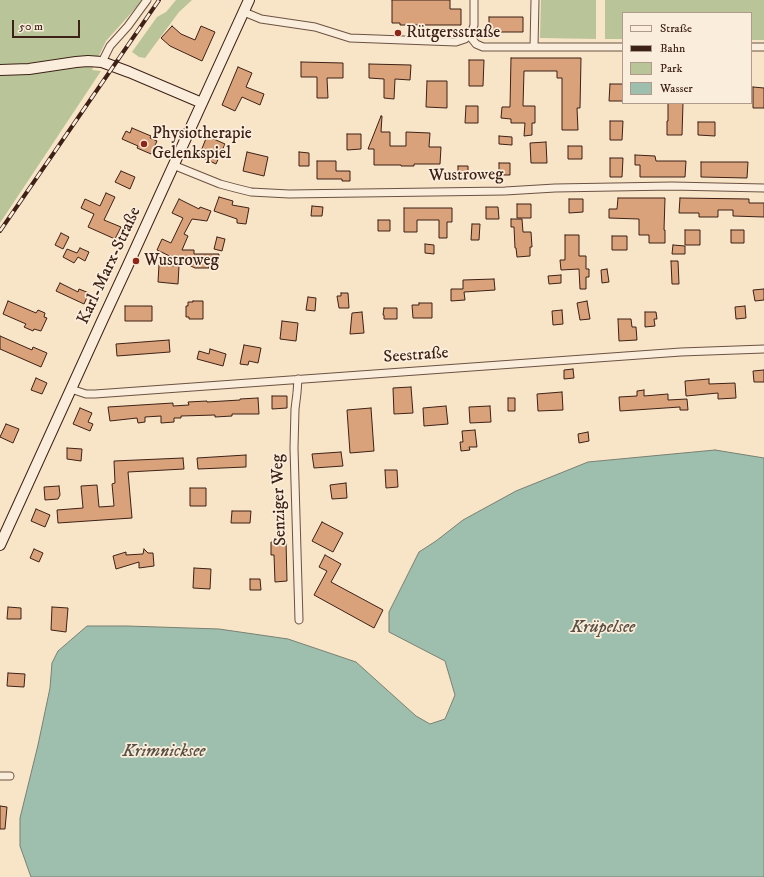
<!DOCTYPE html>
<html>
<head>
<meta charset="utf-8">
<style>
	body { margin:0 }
	#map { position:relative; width:764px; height:877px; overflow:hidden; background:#f8e4c7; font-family:"IM FELL DW Pica",serif }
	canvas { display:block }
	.legend { position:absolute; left:622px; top:12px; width:130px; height:92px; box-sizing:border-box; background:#faeddb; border:1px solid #ae9b8d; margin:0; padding:5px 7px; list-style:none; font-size:12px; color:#3d2117 }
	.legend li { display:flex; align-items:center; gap:8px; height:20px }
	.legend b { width:20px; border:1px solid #ae9b8d }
	.scale { position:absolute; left:12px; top:20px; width:68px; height:18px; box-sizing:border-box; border:2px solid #3d2117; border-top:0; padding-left:5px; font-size:12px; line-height:14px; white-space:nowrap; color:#3d2117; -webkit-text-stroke:3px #faeddb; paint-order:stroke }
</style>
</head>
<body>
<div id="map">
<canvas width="764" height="877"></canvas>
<ul class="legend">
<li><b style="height:5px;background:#faeddb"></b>Straße</li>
<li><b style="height:5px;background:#3d2117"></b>Bahn</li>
<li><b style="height:11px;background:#b9c598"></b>Park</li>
<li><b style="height:11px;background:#9fbfae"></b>Wasser</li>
</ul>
<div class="scale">50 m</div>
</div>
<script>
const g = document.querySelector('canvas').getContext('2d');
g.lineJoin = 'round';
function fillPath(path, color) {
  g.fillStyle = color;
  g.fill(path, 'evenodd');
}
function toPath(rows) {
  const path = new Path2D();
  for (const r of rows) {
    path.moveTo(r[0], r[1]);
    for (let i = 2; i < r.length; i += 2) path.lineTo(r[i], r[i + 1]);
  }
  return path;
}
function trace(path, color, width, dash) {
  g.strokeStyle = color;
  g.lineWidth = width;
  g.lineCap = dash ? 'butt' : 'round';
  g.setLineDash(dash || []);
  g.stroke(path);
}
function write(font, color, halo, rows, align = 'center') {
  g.font = font + ' "IM FELL DW Pica",serif';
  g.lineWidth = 3.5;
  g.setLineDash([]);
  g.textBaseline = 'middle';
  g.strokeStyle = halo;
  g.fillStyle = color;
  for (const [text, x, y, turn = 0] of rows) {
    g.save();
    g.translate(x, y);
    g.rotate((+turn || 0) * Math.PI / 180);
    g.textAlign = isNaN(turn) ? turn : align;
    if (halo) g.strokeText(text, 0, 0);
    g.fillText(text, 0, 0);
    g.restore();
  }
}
const green = toPath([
	[0,0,143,0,106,41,92,70,101,71,0,223],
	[176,0,192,0,179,12,145,58,139,57,132,52,157,17,166,12],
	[541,0,596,0,596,39,540,38],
	[605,0,764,0,764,40,751,40,751,13,623,13,623,39,605,39]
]);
const water = toPath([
	[715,450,764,458,764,877,31,877,20,846,20,818,38,745,50,688,52,663,58,651,87,626,127,626,219,629,288,639,356,662,416,716,430,724,445,719,455,695,445,661,389,632,389,612,419,552,436,541,463,520,516,491,588,462,715,450]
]);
const building = toPath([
	[392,0,450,0,450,9,461,9,461,25,400,25,400,23,392,23,392,0],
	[489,17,523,17,523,32,489,32,489,17],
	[172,26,181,34,195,40,201,26,215,32,202,61,170,46,161,38,172,26],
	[511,58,581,58,580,108,577,108,578,130,562,130,562,78,557,78,557,71,524,71,523,106,535,106,535,123,532,123,532,135,524,136,525,123,511,123,511,119,501,118,502,107,510,107,511,58],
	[469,60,484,60,483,86,469,86,469,60],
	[301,62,343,63,343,78,327,78,328,98,317,98,317,77,301,77,301,62],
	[369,64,411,65,410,80,395,79,394,99,384,98,384,79,369,78,369,64],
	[238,67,252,73,246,87,264,94,260,105,242,97,235,111,222,105,238,67],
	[427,81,447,81,447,108,426,107,427,81],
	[610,84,623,84,623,101,609,101,610,84],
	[753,87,764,88,764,108,753,108,753,87],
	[668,103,683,103,682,135,667,135,667,121,668,121,668,103],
	[466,106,478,106,478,123,465,123,466,106],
	[381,116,382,116,381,132,390,132,390,146,406,146,406,132,430,133,429,147,441,147,440,164,414,164,414,166,401,166,401,165,374,165,374,149,368,149,381,116],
	[610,121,623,121,622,140,610,140,610,121],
	[698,122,715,122,715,136,698,135,698,122],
	[132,128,151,136,150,138,157,141,151,154,137,148,138,146,122,139,126,131,130,133,132,128],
	[347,134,361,134,361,149,347,150,347,134],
	[207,136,225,144,216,164,199,156,207,136],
	[499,136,512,137,512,145,499,144,499,136],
	[546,142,547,163,531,163,530,143,546,142],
	[568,146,582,146,582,159,568,159,568,146],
	[247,152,268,157,264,176,243,171,247,152],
	[299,152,309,153,309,166,299,166,299,152],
	[635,155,655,156,656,161,686,161,685,177,640,177,640,165,635,165,635,155],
	[610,158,623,158,622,177,610,177,610,158],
	[317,161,336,161,336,171,350,171,350,181,342,181,342,179,317,179,317,161],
	[701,162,748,162,747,178,701,177,701,162],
	[499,163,510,163,510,175,499,175,499,163],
	[458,166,468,166,468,180,458,180,458,166],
	[121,171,135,177,130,189,115,182,121,171],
	[106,193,115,197,104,220,121,227,115,239,88,227,94,214,81,208,85,199,100,206,106,193],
	[219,197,233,201,232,205,249,208,246,224,237,223,237,219,214,211,219,197],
	[618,198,665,198,664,230,665,230,665,243,649,243,649,235,639,235,639,219,609,218,609,209,617,209,618,198],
	[680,198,749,199,749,203,764,203,764,217,733,216,733,210,718,210,718,217,699,217,699,213,679,213,680,198],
	[179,199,199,209,200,207,211,211,207,221,192,219,184,234,188,236,182,250,194,250,194,254,219,254,218,264,209,263,209,268,195,268,157,250,162,239,171,243,183,218,172,213,179,199],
	[569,199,583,199,583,212,569,213,569,199],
	[517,204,531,204,531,218,517,218,517,204],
	[312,206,323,207,322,216,311,216,312,206],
	[486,207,498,207,499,219,486,219,486,207],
	[404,208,452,208,452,222,447,222,447,238,439,238,439,220,417,220,417,232,404,232,404,208],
	[511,219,522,219,523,232,531,232,532,247,530,247,530,256,517,257,516,248,515,248,514,227,511,227,511,219],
	[378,220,390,220,390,231,378,231,378,220],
	[472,224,480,224,479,240,471,240,472,224],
	[685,230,700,230,700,245,685,245,685,230],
	[731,230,744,230,744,243,731,243,731,230],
	[61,233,69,237,63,249,55,245,61,233],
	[565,235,579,235,579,256,586,256,586,269,589,269,589,277,586,277,586,289,580,289,579,269,561,270,560,260,565,260,565,235],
	[612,236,627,236,627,250,612,250,612,236],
	[217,237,225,239,222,251,214,249,217,237],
	[425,244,434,245,434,254,425,253,425,244],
	[673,245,685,246,685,254,672,254,673,245],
	[80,248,89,252,85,261,78,257,74,263,63,257,67,249,77,253,80,248],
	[671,261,678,261,679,284,672,284,671,261],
	[159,265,179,266,178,284,158,282,159,265],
	[607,269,609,282,602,283,601,270,607,269],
	[561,275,561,283,549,284,548,276,561,275],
	[494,279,495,290,464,292,465,300,451,301,451,289,463,289,463,280,494,279],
	[60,283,78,292,79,289,89,293,84,304,56,291,60,283],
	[764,289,764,300,755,301,753,290,764,289],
	[341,293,348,293,349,308,339,308,337,296,341,296,341,293],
	[308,297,316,298,315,311,306,310,308,297],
	[8,301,36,313,38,310,45,313,44,317,47,318,41,331,34,329,33,331,24,327,26,324,3,314,8,301],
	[193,301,203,301,203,319,189,319,189,317,186,317,186,306,188,306,188,302,193,302,193,301],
	[587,301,590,319,580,320,577,303,587,301],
	[419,303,432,303,432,318,413,318,412,305,419,305,419,303],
	[125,306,152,306,152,321,125,321,125,306],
	[745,306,746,318,736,319,735,307,745,306],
	[384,308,397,308,397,319,384,319,384,315,383,315,384,308],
	[562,310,563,324,553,325,552,311,562,310],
	[362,312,364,333,350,334,352,313,362,312],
	[645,312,656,312,657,319,654,319,655,326,645,327,645,312],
	[618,319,631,319,632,327,636,327,637,340,619,341,618,319],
	[282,321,298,323,296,341,280,339,282,321],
	[0,336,32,350,33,347,47,353,41,367,0,349,0,336],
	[169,340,170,352,117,356,116,344,169,340],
	[244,345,261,348,258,363,249,361,248,365,240,364,244,345],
	[210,349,226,354,223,366,197,359,199,351,209,354,210,349],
	[573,369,574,378,564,379,564,370,573,369],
	[764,370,764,382,754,382,753,371,764,370],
	[36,378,47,383,42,394,31,390,36,378],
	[709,379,709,384,735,383,736,398,718,399,718,393,686,396,685,381,709,379],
	[411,387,413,413,394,414,393,388,411,387],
	[644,390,644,396,668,394,668,400,687,399,688,410,680,410,680,407,620,411,619,397,637,396,637,391,644,390],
	[562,392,563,410,538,411,537,394,562,392],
	[272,396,287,396,287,408,272,409,272,396],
	[258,398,259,414,232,414,232,416,215,417,215,415,181,416,181,418,174,418,174,422,161,423,161,416,145,417,145,422,138,423,137,418,110,421,108,407,173,403,173,406,189,405,188,402,207,401,207,402,240,400,240,399,258,398],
	[508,398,515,398,515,411,508,411,508,398],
	[446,406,448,424,424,426,423,408,446,406],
	[490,406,491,422,470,423,469,407,490,406],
	[80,408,92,413,88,422,93,424,90,431,73,424,80,408],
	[371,408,374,451,350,453,347,410,371,408],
	[6,424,19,429,13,443,0,437,6,424],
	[475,430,477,447,469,447,470,450,461,451,460,442,463,442,462,431,475,430],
	[588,432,589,441,579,443,578,434,588,432],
	[67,448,82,449,81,461,67,459,67,448],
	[341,452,343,466,314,468,312,454,341,452],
	[246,455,246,467,198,469,197,458,246,455],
	[183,458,184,469,128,472,132,518,58,523,57,510,83,508,81,486,97,485,99,507,114,506,112,484,115,483,114,461,183,458],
	[385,470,397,470,398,487,386,488,385,470],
	[346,483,347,498,332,499,330,485,346,483],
	[59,486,60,495,58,499,45,500,44,487,59,486],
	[190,488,206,488,206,506,190,506,190,488],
	[36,509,50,515,45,527,31,521,36,509],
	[232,511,251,511,250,523,231,523,232,511],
	[322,522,343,533,333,552,312,541,322,522],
	[286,541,287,581,275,582,274,555,271,555,271,542,286,541],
	[34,549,43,553,39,562,30,558,34,549],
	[144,549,148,553,153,553,154,566,139,568,139,562,116,569,113,556,126,552,126,555,143,554,144,549],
	[325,555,341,564,331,582,383,610,374,628,314,595,327,571,319,567,325,555],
	[194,568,211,569,210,589,193,588,194,568],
	[250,579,260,579,261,590,250,590,250,579],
	[8,607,21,608,21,619,7,619,8,607],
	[52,607,68,608,66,632,51,630,52,607],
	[8,673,25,674,24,687,7,686,8,673],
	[0,806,7,807,5,829,0,829,0,806]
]);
const street = toPath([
	[244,12,261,19,315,27,350,38,456,42,465,39,469,35,472,31,474,25,474,0],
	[469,35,476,44,483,47,623,47],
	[534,47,535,0],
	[751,47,764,47],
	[102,62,110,46,128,26,147,0],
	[173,165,220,184,235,188,251,192,289,194,505,191,555,188,672,186,764,188],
	[298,379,297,393,295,409,294,448,299,620],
	[71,389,86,394,95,394,681,352,764,349],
	[0,776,10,776]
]);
const secondary = toPath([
	[0,70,29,69,76,62,88,61,102,62,129,72,202,103],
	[0,545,102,321,128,265,249,0]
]);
const rail = toPath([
	[0,231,159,0]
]);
const markers = [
	[398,33,4,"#8f2418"],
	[144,144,4,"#8f2418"],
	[136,261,4,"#8f2418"]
];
const poiNames = [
	["Rütgersstraße",406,33],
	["Physiotherapie",152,134],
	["Gelenkspiel",152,154],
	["Wustroweg",144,261]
];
const streetNames = [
	["Wustroweg",466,176,-1],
	["Karl-Marx-Straße",110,266,-65],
	["Seestraße",416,356,-4],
	["Senziger Weg",280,500,-92]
];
const waterNames = [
	["Krüpelsee",603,628],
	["Krimnicksee",164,752]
];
fillPath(green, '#b9c598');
fillPath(water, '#9fbfae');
trace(water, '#788072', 1);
fillPath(building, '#d9a27a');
trace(building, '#3d2117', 1);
trace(street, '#6c5243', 9);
trace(secondary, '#3d2117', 12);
trace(street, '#faeddb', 7);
trace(secondary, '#faeddb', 10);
trace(rail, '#3d2117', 4);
trace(rail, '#faeddb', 2.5, [8]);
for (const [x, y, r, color] of markers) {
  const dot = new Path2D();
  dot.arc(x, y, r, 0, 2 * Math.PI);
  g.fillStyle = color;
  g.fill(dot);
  trace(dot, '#faeddb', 1.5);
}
write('17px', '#3d2117', '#faeddb', poiNames, 'left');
write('17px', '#3d2117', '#faeddb', streetNames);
write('italic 18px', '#5a5044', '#faeddb', waterNames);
</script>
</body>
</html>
